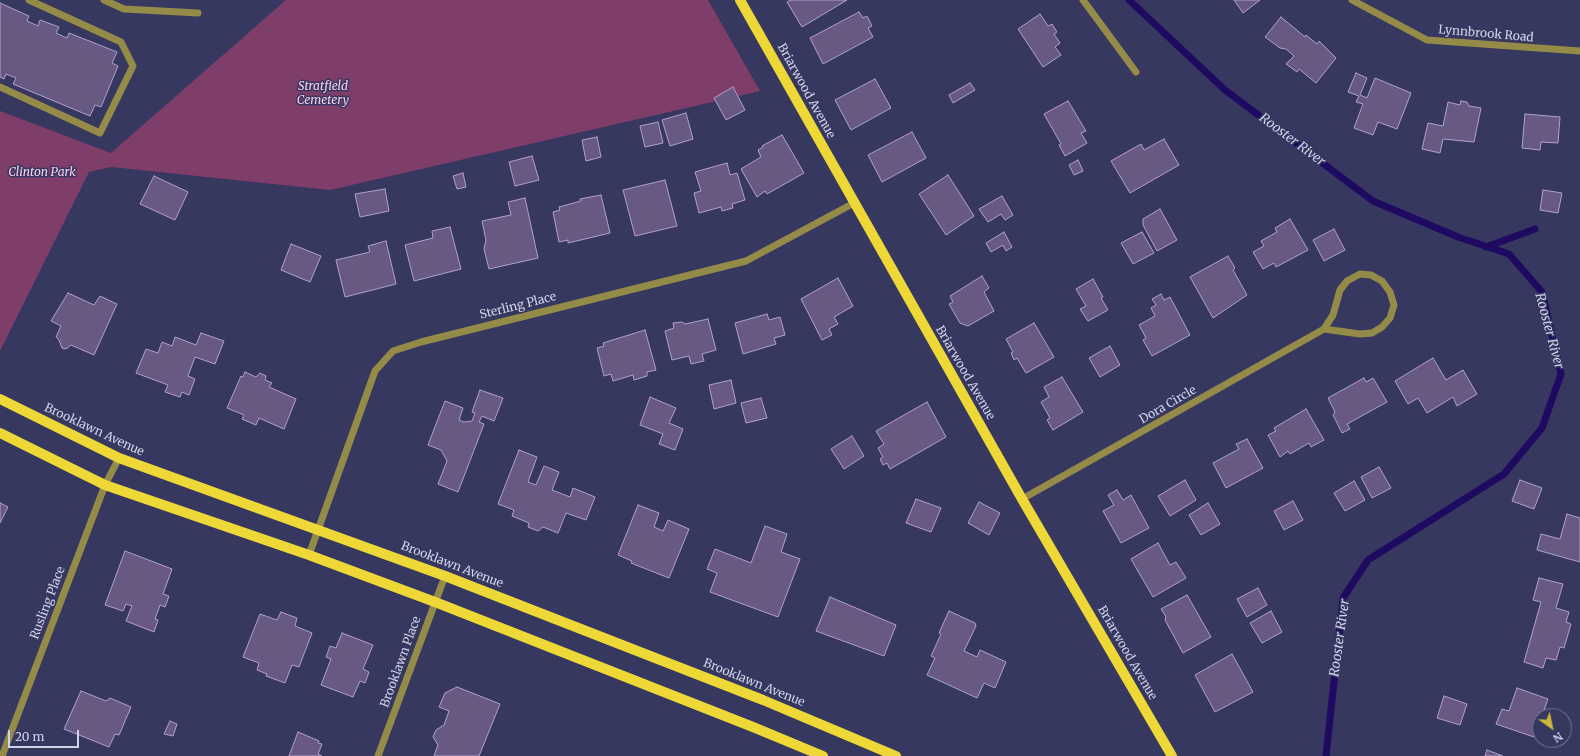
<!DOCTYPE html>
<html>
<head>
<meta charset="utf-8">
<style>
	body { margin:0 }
	#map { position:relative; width:1580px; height:756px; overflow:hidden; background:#37385f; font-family:Merriweather,serif }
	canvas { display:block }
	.north { position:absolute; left:1532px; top:708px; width:40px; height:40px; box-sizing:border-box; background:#37385f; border:1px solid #747696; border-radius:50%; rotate:147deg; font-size:11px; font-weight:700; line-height:16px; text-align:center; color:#cfd2e9 }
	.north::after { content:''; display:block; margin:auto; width:14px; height:18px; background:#cbb939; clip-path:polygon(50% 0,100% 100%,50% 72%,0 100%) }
	.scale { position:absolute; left:8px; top:730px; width:71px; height:18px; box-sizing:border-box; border:2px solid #cfd2e9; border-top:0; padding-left:5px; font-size:12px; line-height:14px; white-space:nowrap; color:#cfd2e9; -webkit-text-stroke:3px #37385f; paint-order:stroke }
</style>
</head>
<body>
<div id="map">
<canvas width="1580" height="756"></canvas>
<div class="north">N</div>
<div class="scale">20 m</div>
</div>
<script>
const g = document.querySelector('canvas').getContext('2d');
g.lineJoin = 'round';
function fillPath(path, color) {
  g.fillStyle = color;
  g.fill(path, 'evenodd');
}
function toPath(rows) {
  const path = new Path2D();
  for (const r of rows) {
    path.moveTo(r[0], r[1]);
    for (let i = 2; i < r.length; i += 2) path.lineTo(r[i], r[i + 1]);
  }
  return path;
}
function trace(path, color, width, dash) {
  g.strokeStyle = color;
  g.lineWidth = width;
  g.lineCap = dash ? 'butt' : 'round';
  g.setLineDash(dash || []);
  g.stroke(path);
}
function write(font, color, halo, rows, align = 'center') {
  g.font = font + ' Merriweather,serif';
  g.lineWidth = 3;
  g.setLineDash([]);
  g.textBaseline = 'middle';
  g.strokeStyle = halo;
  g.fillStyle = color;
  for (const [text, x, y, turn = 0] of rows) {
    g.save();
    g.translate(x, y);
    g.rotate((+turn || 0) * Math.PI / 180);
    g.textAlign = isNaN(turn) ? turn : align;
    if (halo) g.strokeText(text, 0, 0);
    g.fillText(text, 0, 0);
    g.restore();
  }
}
const green = toPath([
	[286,0,708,0,760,91,330,190,111,167,89,172,0,351,0,111,111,153]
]);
const stream = toPath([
	[1129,0,1225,90,1373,201,1458,237,1509,254,1542,292,1561,374,1542,428,1504,474,1368,560,1343,598,1326,756],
	[1486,247,1535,229]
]);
const building = toPath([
	[791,0,847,0,802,27,787,2,791,0],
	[1234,0,1260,0,1243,13,1234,0],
	[0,3,29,16,27,21,38,26,40,20,59,27,56,33,67,38,69,33,117,52,112,63,118,66,101,107,95,105,90,116,13,84,16,78,6,74,4,79,0,77,0,3],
	[859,12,863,18,867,16,872,26,868,28,873,37,823,64,810,38,859,12],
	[1040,14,1048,26,1052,24,1057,32,1054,34,1060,43,1055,47,1061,55,1043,67,1018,29,1040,14],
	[1281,17,1305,37,1306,35,1317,44,1319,41,1336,58,1316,83,1299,69,1297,72,1286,64,1294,56,1286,49,1280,48,1265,37,1281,17],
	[1356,73,1367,78,1360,95,1367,98,1375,78,1411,93,1397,129,1378,122,1373,135,1354,128,1363,104,1356,102,1359,96,1348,92,1356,73],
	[875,79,891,108,851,130,835,100,875,79],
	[970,83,975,90,953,103,949,95,970,83],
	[733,87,745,110,726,120,714,98,733,87],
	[1068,101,1086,131,1081,133,1087,143,1065,156,1059,145,1061,144,1044,114,1068,101],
	[1461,101,1467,102,1469,106,1481,108,1474,142,1443,139,1440,153,1422,149,1428,123,1443,126,1448,102,1460,105,1461,101],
	[686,113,693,139,670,146,662,120,686,113],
	[1525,114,1560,117,1558,143,1541,142,1540,150,1522,148,1525,114],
	[658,122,663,143,645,147,640,126,658,122],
	[912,132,926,158,882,182,868,155,912,132],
	[782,135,804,173,767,194,765,191,757,197,741,169,761,157,758,150,763,147,762,146,782,135],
	[597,137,601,157,586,161,582,140,597,137],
	[1164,139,1179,165,1130,193,1111,161,1141,144,1144,150,1164,139],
	[532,156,539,180,515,186,509,162,532,156],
	[1078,160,1083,171,1074,175,1069,165,1078,160],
	[727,163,730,175,737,173,745,200,732,204,733,208,722,211,721,207,699,213,694,193,701,191,695,172,727,163],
	[463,173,466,187,457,189,453,176,463,173],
	[948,175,974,216,946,235,919,194,948,175],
	[154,176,188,192,175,220,140,204,154,176],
	[665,180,677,226,635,236,623,190,665,180],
	[385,189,389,211,360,217,355,194,385,189],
	[1543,190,1562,193,1558,213,1540,210,1543,190],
	[601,195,610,233,568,243,568,240,559,242,553,212,560,210,559,207,581,201,580,199,601,195],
	[1002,196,1013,215,1005,220,1001,214,988,222,979,209,1002,196],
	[525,198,538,258,489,269,484,249,486,240,482,221,511,215,508,202,525,198],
	[1160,209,1177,240,1157,251,1143,225,1143,219,1160,209],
	[1290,219,1308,250,1276,267,1274,263,1263,269,1253,252,1264,246,1261,241,1277,232,1275,228,1290,219],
	[450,227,461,269,414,281,405,245,433,238,432,231,450,227],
	[1334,229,1345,250,1324,261,1313,240,1334,229],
	[1004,232,1012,247,1006,251,1003,245,991,252,986,243,1004,232],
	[1142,232,1154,253,1133,264,1121,243,1142,232],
	[386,241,396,284,345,297,336,260,370,252,368,246,386,241],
	[291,244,321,256,310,282,281,270,291,244],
	[1228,256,1235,268,1233,270,1247,295,1213,318,1190,277,1228,256],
	[982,276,989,288,984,292,994,311,968,326,960,323,949,304,953,302,950,296,982,276],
	[838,278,853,306,834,317,838,324,829,329,832,335,822,340,801,299,838,278],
	[1093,279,1103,297,1101,298,1108,310,1088,321,1080,309,1086,306,1076,289,1093,279],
	[68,293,94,305,100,296,117,304,94,355,71,345,66,349,62,348,59,340,56,337,61,326,51,321,68,293],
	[1161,294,1164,300,1170,297,1190,335,1152,356,1143,340,1146,338,1139,325,1155,316,1151,308,1156,305,1152,299,1161,294],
	[767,314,769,320,780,317,785,335,774,338,776,344,743,354,735,323,767,314],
	[708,319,716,350,702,354,704,361,691,364,689,356,672,360,665,331,674,328,673,323,682,322,685,324,708,319],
	[1034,323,1054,357,1026,373,1017,358,1014,360,1011,353,1013,352,1006,339,1034,323],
	[645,330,656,370,647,372,647,376,634,380,633,375,613,381,611,374,604,376,597,348,604,346,603,343,645,330],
	[201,333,224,341,215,364,195,357,188,376,195,379,189,395,182,392,180,397,165,392,168,385,136,373,146,349,158,353,162,342,172,346,175,337,196,345,201,333],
	[1110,346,1120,365,1100,377,1089,358,1110,346],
	[1433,358,1446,380,1463,370,1477,394,1457,406,1453,397,1427,413,1418,398,1408,404,1395,381,1433,358],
	[245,372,256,377,260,373,266,376,265,380,272,383,269,387,296,399,284,429,259,418,256,425,242,419,244,415,227,408,241,376,243,377,245,372],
	[1062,377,1083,412,1053,430,1047,420,1050,418,1041,402,1049,397,1044,387,1062,377],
	[1364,378,1366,382,1373,378,1387,402,1347,424,1350,429,1342,433,1333,415,1335,412,1328,398,1364,378],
	[731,380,736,403,714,409,709,385,731,380],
	[480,390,503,398,494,421,482,416,479,422,484,424,458,492,438,484,447,461,441,450,428,445,445,401,463,408,459,420,464,422,472,421,475,413,472,412,480,390],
	[650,397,676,408,669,423,683,429,675,450,659,444,663,434,640,425,650,397],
	[761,398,767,418,746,423,741,403,761,398],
	[927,402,946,437,890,469,887,463,883,465,880,459,883,457,878,448,884,444,876,431,927,402],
	[1306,409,1324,440,1311,447,1309,443,1290,454,1288,451,1280,457,1268,435,1276,431,1274,428,1306,409],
	[852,436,864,456,844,469,831,449,852,436],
	[1247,439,1263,468,1226,488,1213,463,1239,449,1236,444,1247,439],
	[519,450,537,457,528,482,536,485,544,466,559,472,552,490,570,497,573,488,595,497,586,520,566,513,558,533,543,527,538,531,528,527,529,523,512,516,514,510,498,504,519,450],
	[1379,467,1391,488,1372,498,1361,477,1379,467],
	[1185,480,1196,500,1170,516,1158,496,1185,480],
	[1520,480,1542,488,1534,509,1512,501,1520,480],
	[1354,481,1365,500,1345,511,1334,493,1354,481],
	[1117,490,1123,500,1131,495,1149,528,1121,543,1103,511,1114,505,1108,495,1117,490],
	[916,499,941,508,931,532,906,523,916,499],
	[1293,501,1303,520,1284,530,1274,511,1293,501],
	[979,502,1000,513,989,535,968,523,979,502],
	[0,503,8,507,0,523,0,503],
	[1208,503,1220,524,1201,535,1189,515,1208,503],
	[638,505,659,513,654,527,663,531,668,520,689,529,669,578,631,563,632,561,618,555,638,505],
	[1567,514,1580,518,1580,562,1537,550,1541,534,1560,539,1567,514],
	[765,526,787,534,781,552,800,559,778,617,710,592,717,573,707,569,715,549,751,563,765,526],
	[1158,543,1170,565,1176,562,1186,578,1153,597,1131,559,1158,543],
	[125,551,172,569,163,594,169,596,165,607,160,605,155,619,158,620,154,632,126,621,132,606,126,604,123,611,105,605,125,551],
	[1539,578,1563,584,1556,608,1569,612,1566,622,1571,624,1564,648,1560,647,1556,660,1546,658,1543,668,1524,662,1541,602,1533,600,1539,578],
	[1258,588,1267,605,1247,617,1237,599,1258,588],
	[1187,595,1211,637,1183,653,1165,620,1166,617,1161,609,1187,595],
	[830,597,896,625,884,656,816,631,830,597],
	[949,611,975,623,976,626,964,651,977,657,980,650,1006,662,995,688,984,683,977,698,927,675,935,658,931,656,941,634,939,633,949,611],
	[1271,611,1282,632,1262,643,1250,623,1271,611],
	[281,612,297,618,295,626,312,633,299,667,292,665,285,683,266,676,267,674,257,670,259,663,243,657,260,614,277,620,281,612],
	[342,633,373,645,363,669,369,672,365,683,360,681,353,697,321,685,331,659,326,657,330,646,336,648,342,633],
	[1232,654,1253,692,1215,712,1195,675,1232,654],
	[457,687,500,704,479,756,434,756,438,745,433,737,436,730,444,725,449,711,439,707,445,693,457,687],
	[1517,688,1548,699,1542,716,1540,716,1534,737,1496,724,1502,709,1509,711,1517,688],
	[81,691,106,701,110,698,131,707,119,735,115,734,109,747,64,729,81,691],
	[1444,696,1467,704,1460,725,1437,718,1444,696],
	[170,721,177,724,173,736,164,734,170,721],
	[298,732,319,741,318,743,322,744,318,754,322,756,289,756,298,732],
	[1487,750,1503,756,1485,756,1487,750]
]);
const minor = toPath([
	[104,0,124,9,198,13],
	[1083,0,1136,72],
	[1352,0,1427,40,1580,51],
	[0,87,100,133,133,66,121,42,29,0],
	[1022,499,1324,329,1333,315,1340,290,1347,281,1360,274,1371,275,1382,281,1390,292,1394,305,1390,318,1382,327,1372,333,1360,334,1324,329],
	[309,555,375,371,393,351,421,342,746,261,854,203],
	[2,756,105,485,119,458],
	[378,756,445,576]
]);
const major = toPath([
	[740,0,1022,499,1172,756],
	[0,399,119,458,445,576,763,700,896,756],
	[0,433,105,485,309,555,435,602,753,727,823,756]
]);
const streetNames = [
	["Lynnbrook Road",1486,34,5],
	["Briarwood Avenue",806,91,61],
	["Sterling Place",518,306,-14],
	["Briarwood Avenue",965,373,60],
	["Dora Circle",1168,405,-30],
	["Brooklawn Avenue",94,430,25],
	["Brooklawn Avenue",452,565,21],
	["Rusling Place",48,603,-69],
	["Briarwood Avenue",1127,653,60],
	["Brooklawn Place",401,662,-70],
	["Brooklawn Avenue",754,683,22]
];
const parkNames = [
	["Stratfield",323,87],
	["Cemetery",323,101],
	["Clinton Park",42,173]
];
const waterNames = [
	["Rooster River",1292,140,37],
	["Rooster River",1549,331,75],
	["Rooster River",1340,638,-82]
];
fillPath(green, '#7f3d69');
trace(stream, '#1e0a61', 7);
fillPath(building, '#685982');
trace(building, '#b1a1ce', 1);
trace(minor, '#958b48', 7);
trace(major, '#eed838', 10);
write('12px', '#cfd2e9', '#37385f', streetNames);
write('italic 12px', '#fdcdeb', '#37385f', parkNames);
write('italic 13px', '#d0d3eb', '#37385f', waterNames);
</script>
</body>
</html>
